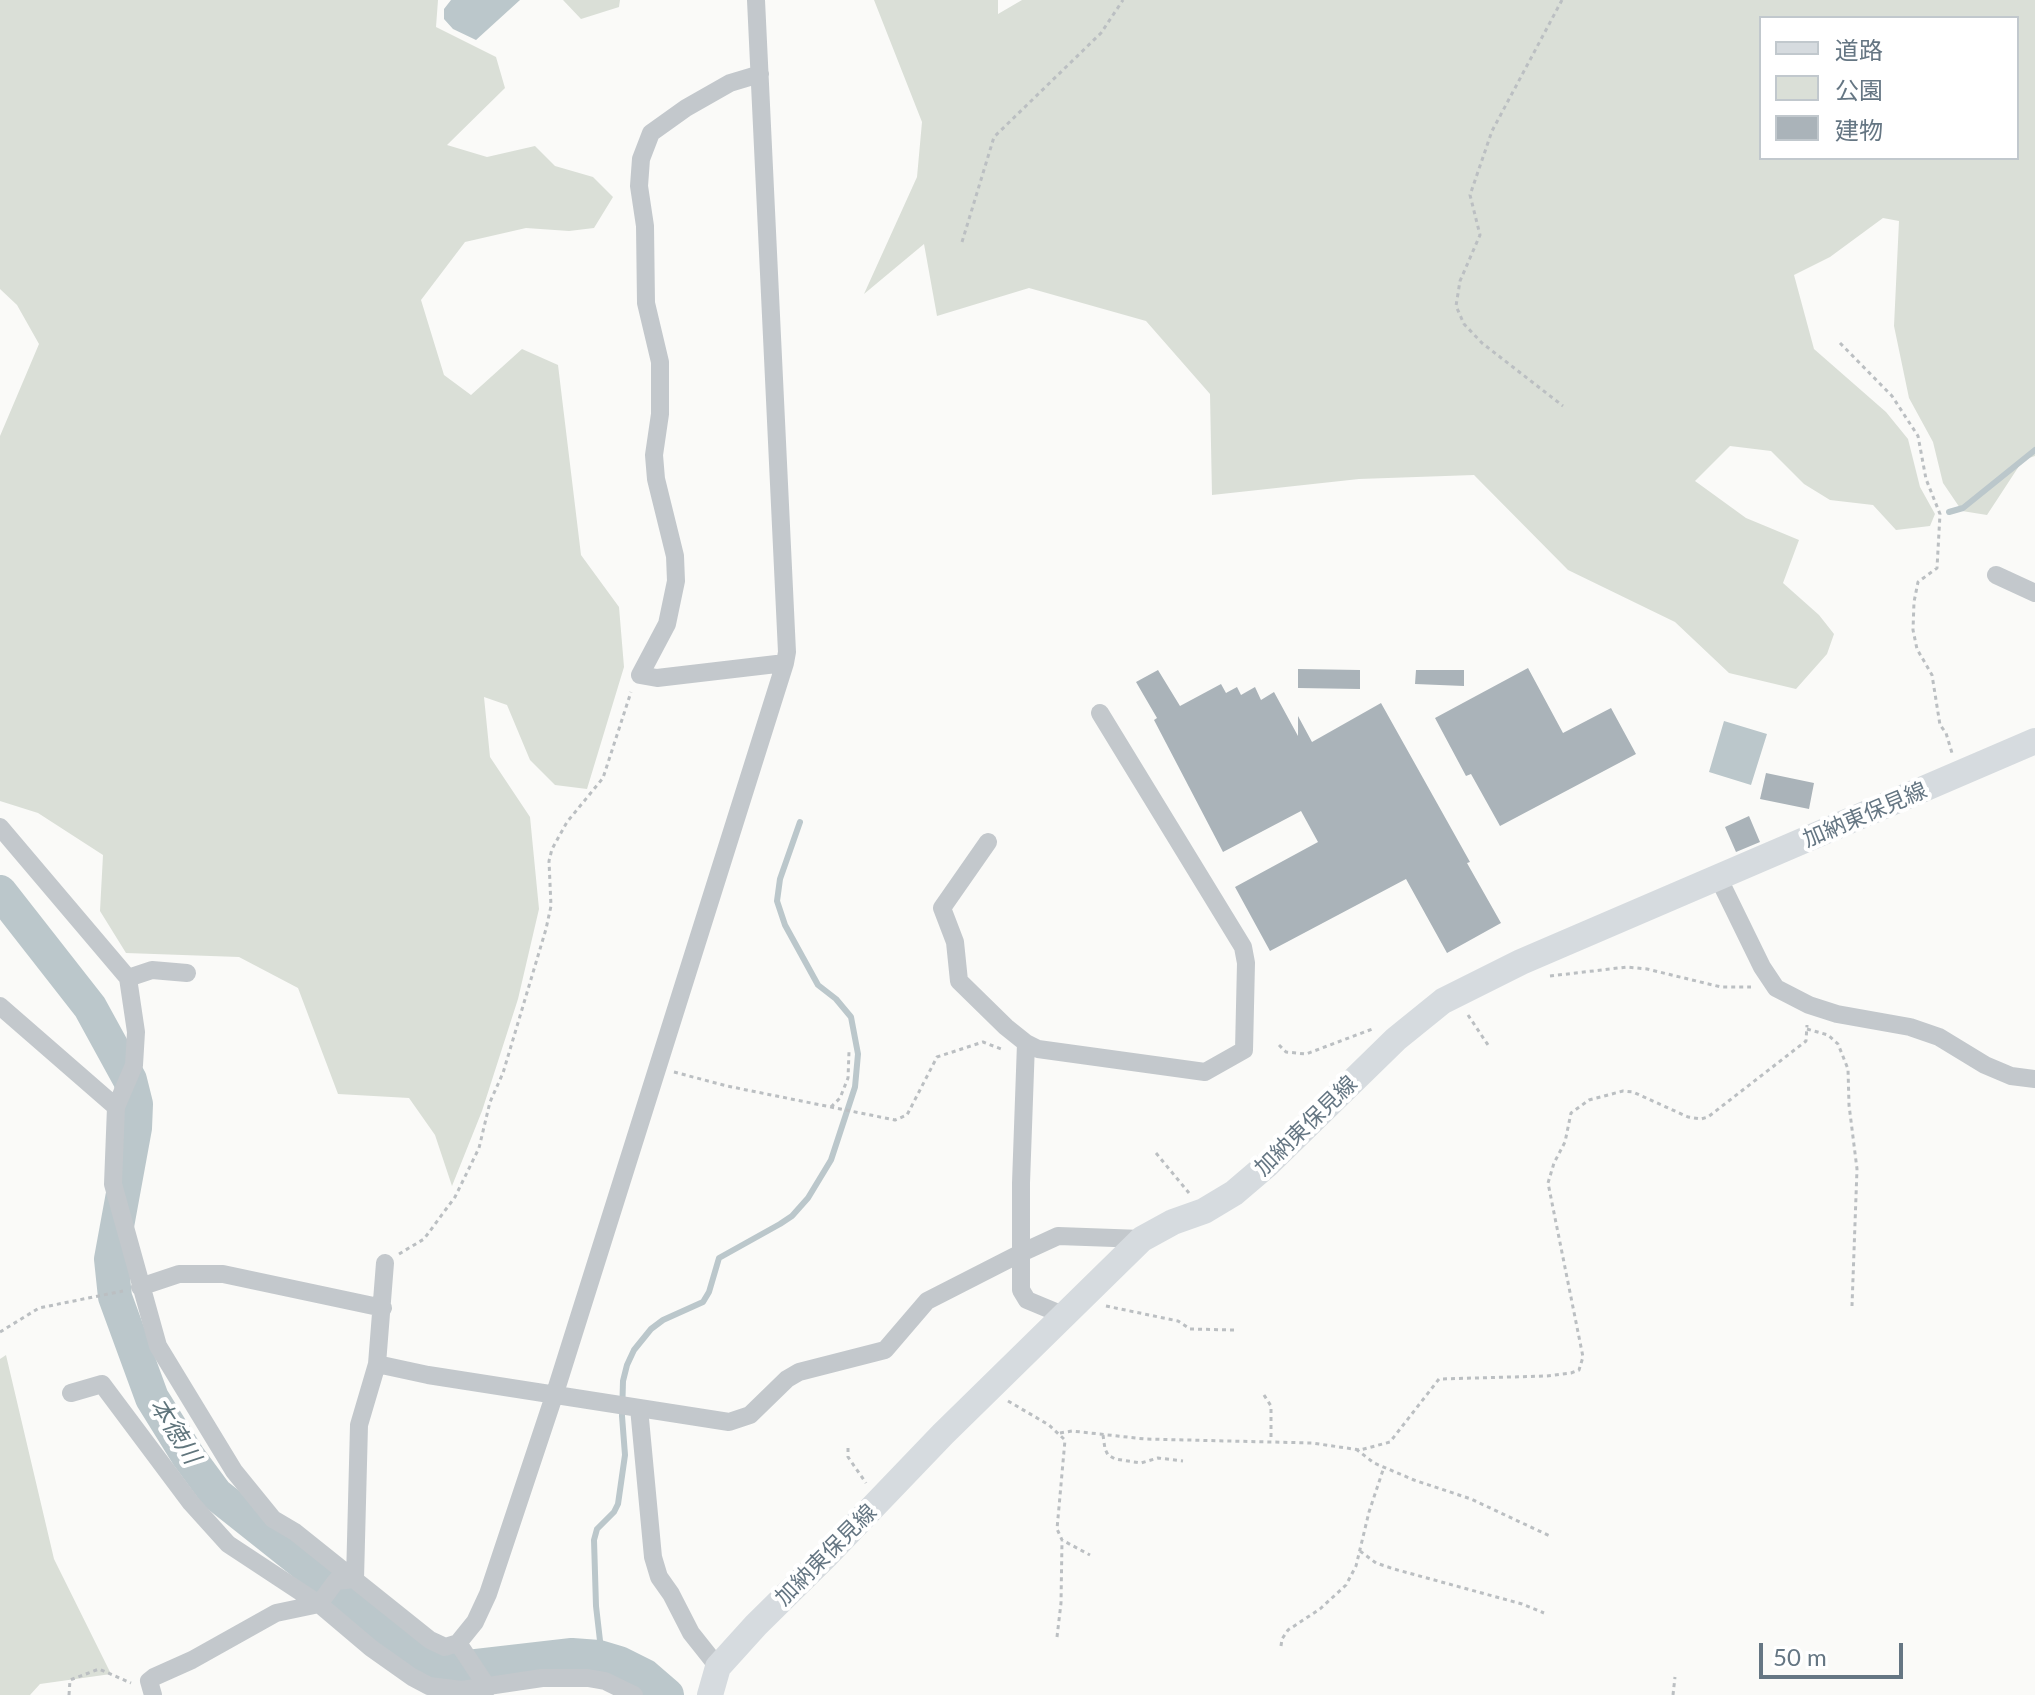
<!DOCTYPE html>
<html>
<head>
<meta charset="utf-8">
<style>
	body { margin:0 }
	#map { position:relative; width:2035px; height:1695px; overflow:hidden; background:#fafaf8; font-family:Lato,"Noto Sans JP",sans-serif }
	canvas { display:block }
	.legend { position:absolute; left:1759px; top:16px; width:260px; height:144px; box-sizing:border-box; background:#fff; border:2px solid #c1c8cd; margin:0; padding:10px 14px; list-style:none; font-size:24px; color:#657683 }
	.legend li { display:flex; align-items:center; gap:16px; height:40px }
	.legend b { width:40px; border:2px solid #c1c8cd }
	.scale { position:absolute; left:1759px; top:1643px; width:144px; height:36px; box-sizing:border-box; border:4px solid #657683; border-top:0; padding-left:10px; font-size:24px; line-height:28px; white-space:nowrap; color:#657683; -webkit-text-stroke:6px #fff; paint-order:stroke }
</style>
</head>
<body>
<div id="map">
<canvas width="2035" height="1695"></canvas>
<ul class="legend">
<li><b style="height:10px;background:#d6dbdf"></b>道路</li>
<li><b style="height:22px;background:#dadfd7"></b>公園</li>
<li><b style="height:22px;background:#aab3b9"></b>建物</li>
</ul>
<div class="scale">50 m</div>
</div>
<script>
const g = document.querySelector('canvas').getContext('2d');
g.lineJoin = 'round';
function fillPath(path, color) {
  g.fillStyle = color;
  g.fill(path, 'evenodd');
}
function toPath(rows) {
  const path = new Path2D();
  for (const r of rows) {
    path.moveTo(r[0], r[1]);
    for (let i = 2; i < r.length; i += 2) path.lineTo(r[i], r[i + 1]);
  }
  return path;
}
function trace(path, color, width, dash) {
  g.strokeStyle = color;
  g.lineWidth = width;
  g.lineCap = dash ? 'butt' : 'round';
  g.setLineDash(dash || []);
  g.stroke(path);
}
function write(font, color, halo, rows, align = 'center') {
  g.font = font + ' Lato,"Noto Sans JP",sans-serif';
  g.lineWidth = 8;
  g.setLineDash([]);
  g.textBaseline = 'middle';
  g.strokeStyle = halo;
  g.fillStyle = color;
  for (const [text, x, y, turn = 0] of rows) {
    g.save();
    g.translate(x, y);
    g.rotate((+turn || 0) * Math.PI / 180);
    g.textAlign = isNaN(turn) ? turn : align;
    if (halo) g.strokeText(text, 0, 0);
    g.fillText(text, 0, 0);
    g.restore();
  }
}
const green = toPath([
	[0,0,438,0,436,27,496,57,505,88,447,145,487,157,535,146,555,166,593,177,613,197,594,228,569,231,526,228,465,242,421,300,444,375,471,395,522,349,558,365,581,555,619,607,624,667,587,789,555,785,530,760,507,705,484,697,490,757,530,817,539,909,518,999,482,1111,452,1186,435,1135,409,1098,338,1094,298,988,239,957,126,953,100,911,103,855,38,813,0,801,0,436,39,344,17,305,0,289],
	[563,0,620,0,619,7,581,19],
	[874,0,998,0,998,14,1022,0,2035,0,2035,456,2023,460,1987,515,1962,511,1943,483,1933,442,1909,398,1894,326,1899,221,1883,218,1830,257,1794,275,1814,349,1886,412,1908,439,1920,487,1935,514,1930,526,1896,530,1873,505,1830,500,1804,484,1771,451,1730,446,1695,481,1746,518,1799,540,1783,583,1819,615,1834,634,1827,654,1796,689,1729,673,1675,622,1568,570,1474,475,1359,479,1212,495,1210,394,1146,321,1029,288,937,316,924,244,864,294,917,177,922,122],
	[1761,18,2017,18,2017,158,1761,158],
	[6,1355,54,1559,111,1674,40,1684,30,1695,0,1695,0,1359]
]);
const water = toPath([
	[451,0,520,0,476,40,453,29,444,19,444,9],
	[1724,721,1767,734,1751,785,1709,772]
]);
const stream = toPath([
	[1949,512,1963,508,2035,450],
	[602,1658,596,1606,594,1540,597,1529,614,1512,618,1504,625,1455,622,1416,623,1381,627,1365,634,1350,651,1329,663,1320,703,1302,709,1292,719,1258,780,1224,792,1216,808,1198,831,1160,855,1087,858,1054,851,1017,836,999,818,985,785,925,777,901,780,879,800,822]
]);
const river = toPath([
	[0,892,90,1007,130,1080,136,1104,135,1128,111,1259,115,1297,152,1398,188,1456,216,1494,415,1652,432,1662,459,1668,572,1655,599,1657,619,1663,645,1676,667,1695]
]);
const building = toPath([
	[1528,668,1563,733,1611,708,1636,754,1500,826,1471,774,1466,776,1435,718],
	[1298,669,1360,670,1360,689,1298,688],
	[1158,670,1180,706,1221,684,1226,693,1237,687,1241,695,1255,687,1261,700,1274,692,1298,736,1298,716,1312,742,1381,703,1470,862,1467,863,1501,923,1447,953,1406,879,1270,951,1235,887,1318,842,1301,811,1223,852,1154,720,1157,718,1136,682],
	[1416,670,1464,670,1464,686,1415,684],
	[1766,773,1814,783,1809,809,1760,799],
	[1749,816,1760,842,1736,852,1725,827]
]);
const path = toPath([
	[1562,0,1492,131,1470,195,1480,235,1460,281,1456,306,1464,324,1482,343,1563,406],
	[962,242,994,137,1101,33,1123,0],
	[1840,343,1892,396,1918,436,1926,479,1940,514,1937,568,1918,582,1914,602,1913,630,1917,649,1932,675,1940,725,1946,733,1952,753],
	[1550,976,1627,967,1647,969,1721,987,1751,987],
	[1468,1015,1488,1045],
	[1807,1029,1828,1035,1838,1044,1848,1069,1849,1105,1857,1169,1852,1306],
	[1279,1045,1286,1052,1306,1054,1375,1028],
	[674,1072,727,1086,895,1120,907,1115,937,1057,983,1042,1001,1049],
	[831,1107,840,1098,848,1078,849,1052],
	[1156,1153,1189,1193],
	[399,1254,424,1239,455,1197,479,1148,490,1102,503,1073,546,929,551,906,549,861,552,849,567,822,603,778,631,692],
	[1106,1306,1178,1321,1190,1329,1234,1330],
	[0,1332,39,1308,123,1291],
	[1264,1395,1271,1406,1271,1440],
	[1008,1401,1049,1425,1065,1440,1057,1529,1062,1540,1090,1555],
	[1060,1433,1072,1431,1145,1439,1312,1443,1360,1450,1390,1442,1439,1379,1547,1376,1571,1373,1579,1370,1583,1357,1548,1183,1554,1163,1565,1142,1571,1113,1589,1100,1623,1091,1633,1092,1688,1117,1701,1119,1708,1117,1806,1041,1807,1025],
	[1103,1435,1105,1449,1108,1455,1115,1459,1141,1463,1158,1458,1183,1461],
	[848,1448,848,1457,866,1483],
	[1356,1449,1374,1463,1414,1480,1471,1499,1552,1537],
	[1360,1551,1376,1563,1394,1569,1522,1604,1544,1613],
	[1057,1637,1061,1603,1062,1541],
	[1281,1646,1282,1639,1288,1630,1320,1609,1346,1585,1356,1566,1369,1512,1384,1467],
	[69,1695,70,1680,99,1669,131,1683],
	[1673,1695,1675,1677]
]);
const minor = toPath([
	[760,74,730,83,686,108,651,133,641,159,639,186,645,226,646,303,660,362,660,414,654,455,656,479,675,556,676,581,667,624,640,675,657,678,785,663],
	[1996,575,2035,593],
	[0,827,128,978,136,1032,134,1065,116,1107,113,1184,158,1346,234,1471,273,1519,295,1532,430,1640,445,1647,458,1643,475,1622,488,1594,555,1393,785,663,787,652,756,0],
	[988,842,942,908,955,942,959,981,1006,1027,1026,1043,1038,1049,1205,1072,1244,1050,1246,963,1243,947,1100,713],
	[1719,879,1762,967,1776,988,1809,1005,1837,1014,1910,1027,1939,1037,1985,1065,2011,1076,2035,1079],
	[128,978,152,970,187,973],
	[0,1006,116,1107],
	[1026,1043,1021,1183,1021,1290,1027,1300,1063,1315],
	[140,1287,179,1274,223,1274,383,1308],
	[377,1364,428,1375,729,1422,750,1415,787,1379,799,1372,885,1350,927,1301,1021,1253,1058,1236,1142,1239],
	[71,1393,102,1384,191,1503,228,1544,319,1604,371,1648,412,1677,429,1686,462,1690,542,1678,588,1678,605,1681,634,1695],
	[639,1408,653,1557,659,1577,671,1594,691,1633,718,1667],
	[355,1579,359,1425,377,1364,385,1263],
	[458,1643,488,1688],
	[153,1695,149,1681,154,1677,192,1660,276,1613,319,1604,336,1581,355,1579]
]);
const secondary = toPath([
	[710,1695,718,1667,756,1625,826,1556,943,1434,1142,1239,1173,1222,1204,1211,1234,1193,1268,1164,1396,1039,1443,1001,1521,962,2035,741]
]);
const streetNames = [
	["加納東保見線",1865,815,-23],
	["加納東保見線",1306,1126,-44],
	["加納東保見線",826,1555,-45]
];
const waterNames = [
	["本徳川",175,1431,58]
];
fillPath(green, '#dadfd7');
fillPath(water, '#bbc7cb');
trace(stream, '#bbc7cb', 6);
trace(river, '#bbc7cb', 34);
fillPath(building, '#aab3b9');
trace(path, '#bbbfc2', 3, [4, 4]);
trace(minor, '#c3c8cc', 18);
trace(secondary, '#d6dbdf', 26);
write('22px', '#657683', '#fff', streetNames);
write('italic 24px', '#60757c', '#fff', waterNames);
</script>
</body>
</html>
